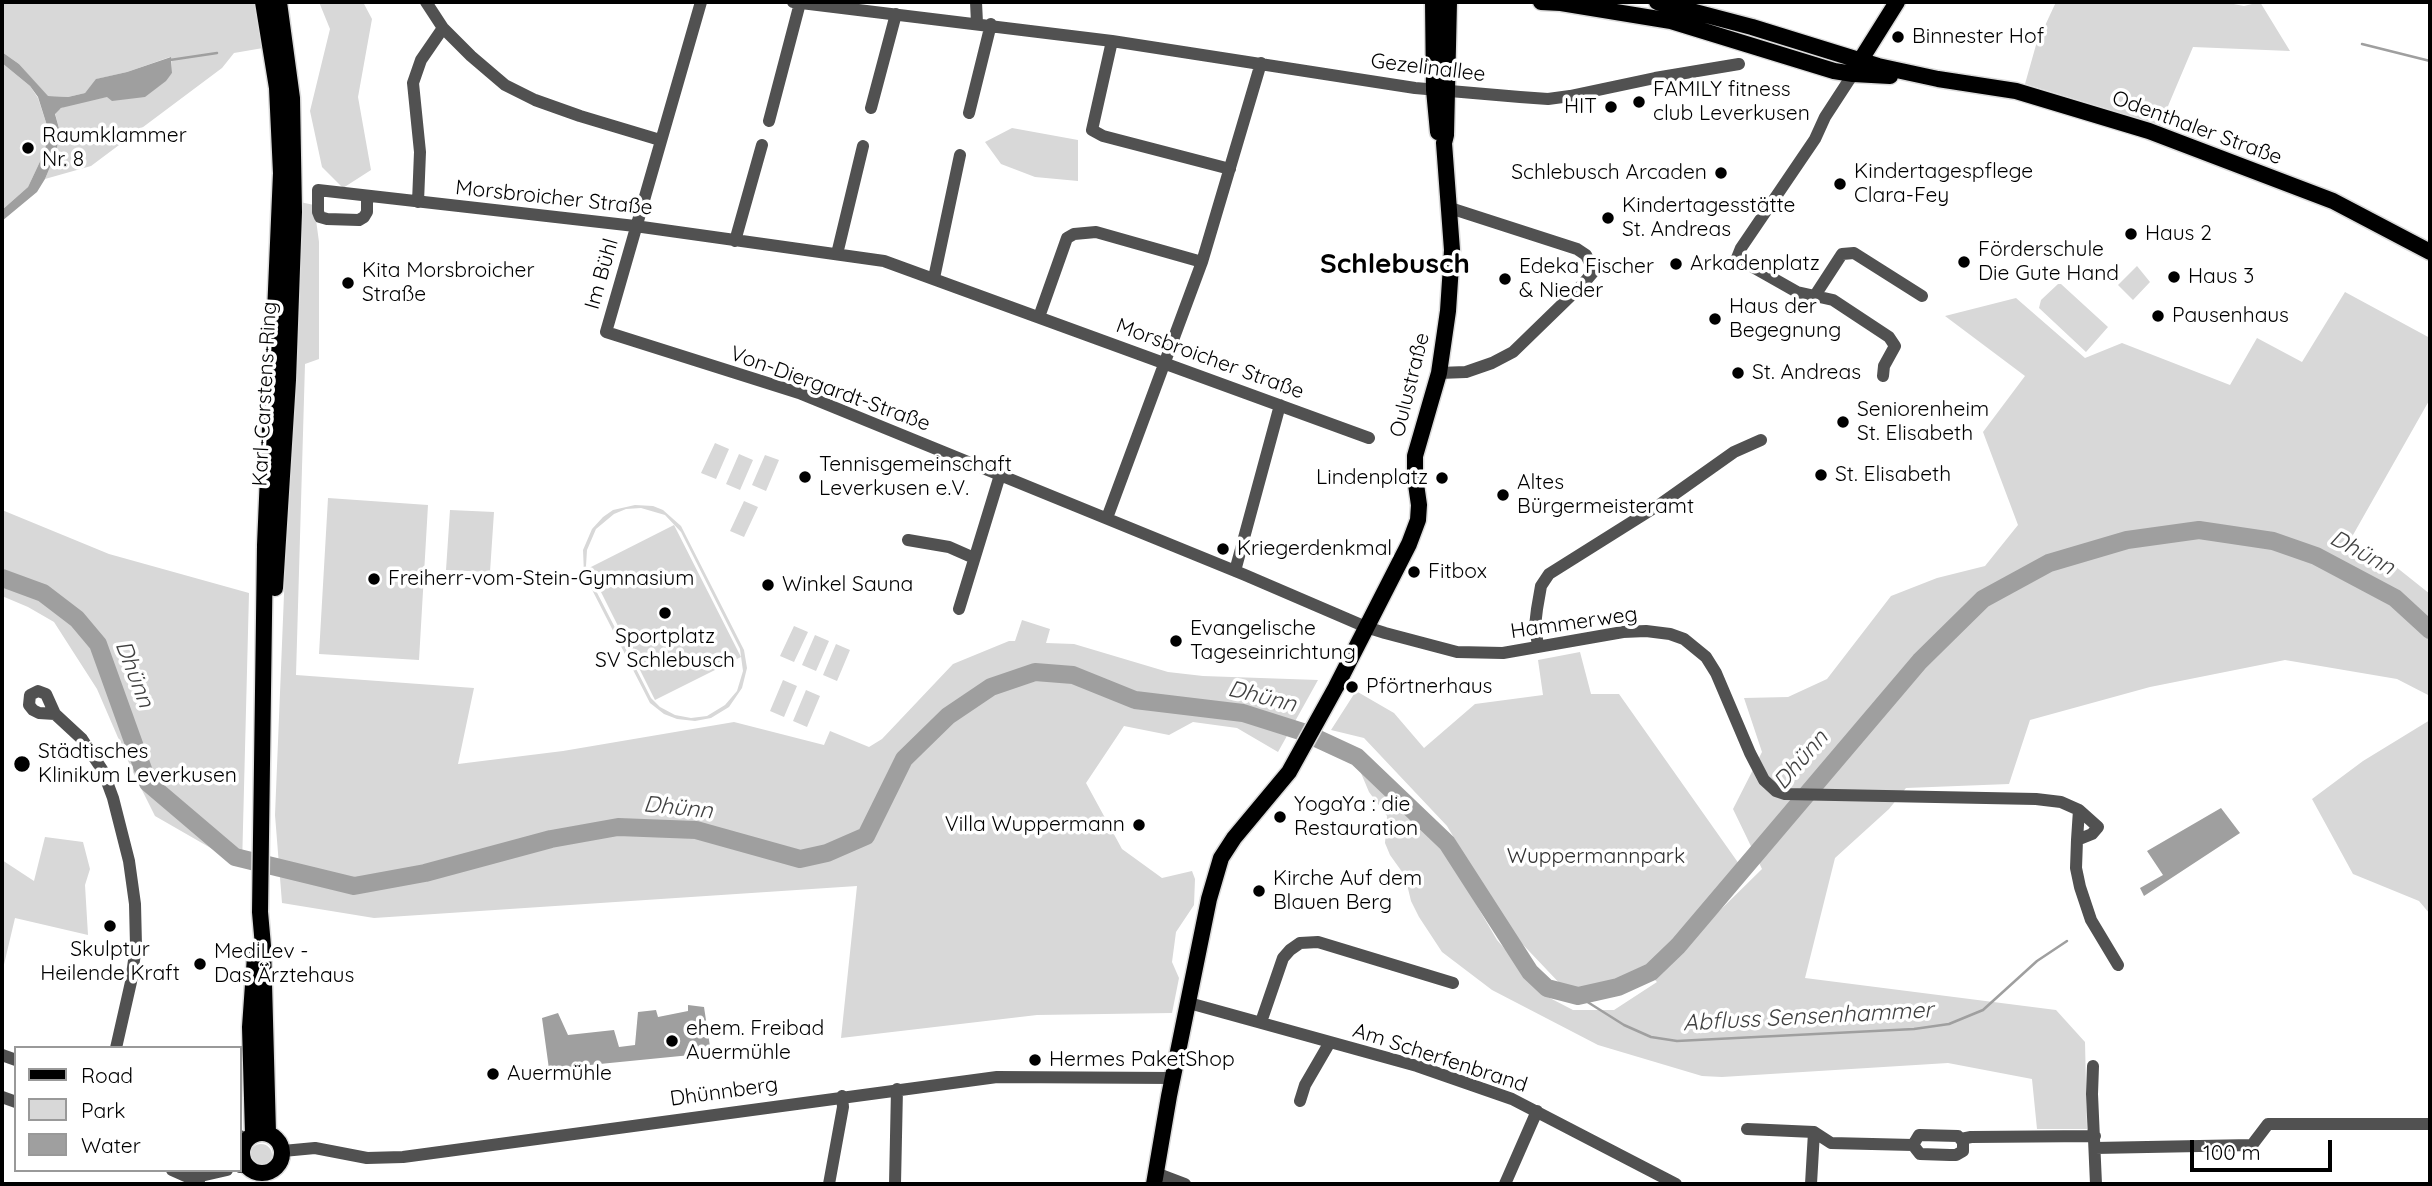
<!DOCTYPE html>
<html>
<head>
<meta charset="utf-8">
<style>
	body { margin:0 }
	#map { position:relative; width:2432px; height:1186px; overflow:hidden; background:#fff; font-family:Quicksand,sans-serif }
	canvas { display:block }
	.frame { position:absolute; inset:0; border:4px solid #000; pointer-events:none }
	.legend { position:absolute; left:14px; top:1046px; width:228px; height:126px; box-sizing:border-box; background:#fff; border:2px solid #999; margin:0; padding:9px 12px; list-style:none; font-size:21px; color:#000 }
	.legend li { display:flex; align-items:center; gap:14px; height:35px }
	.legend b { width:35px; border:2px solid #999 }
	.scale { position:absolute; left:2190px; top:1140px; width:142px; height:32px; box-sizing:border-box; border:4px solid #000; border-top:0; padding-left:9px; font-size:21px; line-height:24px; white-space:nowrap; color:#000; -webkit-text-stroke:5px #fff; paint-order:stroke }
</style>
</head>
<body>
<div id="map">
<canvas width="2432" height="1186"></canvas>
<div class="frame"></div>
<ul class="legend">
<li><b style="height:9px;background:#000"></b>Road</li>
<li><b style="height:19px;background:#d8d8d8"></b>Park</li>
<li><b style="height:19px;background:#9f9f9f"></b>Water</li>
</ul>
<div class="scale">100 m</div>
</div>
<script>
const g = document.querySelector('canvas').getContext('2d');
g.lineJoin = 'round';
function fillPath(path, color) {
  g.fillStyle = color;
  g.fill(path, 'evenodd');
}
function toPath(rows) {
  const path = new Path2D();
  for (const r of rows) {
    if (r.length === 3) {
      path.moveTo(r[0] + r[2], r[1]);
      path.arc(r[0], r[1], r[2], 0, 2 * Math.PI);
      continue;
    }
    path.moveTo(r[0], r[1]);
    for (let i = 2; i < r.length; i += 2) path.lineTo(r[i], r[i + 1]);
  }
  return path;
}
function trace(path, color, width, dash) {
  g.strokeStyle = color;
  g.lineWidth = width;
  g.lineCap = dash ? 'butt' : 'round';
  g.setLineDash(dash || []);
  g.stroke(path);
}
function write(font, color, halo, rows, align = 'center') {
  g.font = font + ' Quicksand,sans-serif';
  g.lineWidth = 7;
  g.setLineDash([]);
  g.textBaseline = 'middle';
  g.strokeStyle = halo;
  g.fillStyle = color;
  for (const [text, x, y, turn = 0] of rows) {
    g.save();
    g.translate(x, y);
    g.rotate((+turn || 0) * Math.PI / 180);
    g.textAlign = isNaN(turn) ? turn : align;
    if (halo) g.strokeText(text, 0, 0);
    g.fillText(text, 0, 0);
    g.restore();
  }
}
const green = toPath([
	[2,2,254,2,263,48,234,53,222,68,91,166,45,179,56,153,60,132,55,113,61,108,71,104,159,86,172,73,172,61,170,57,127,72,97,79,85,93,68,97,47,96,19,64,2,52],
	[319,2,363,2,372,19,358,97,371,170,343,188,322,167,310,111,330,29],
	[2056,2,2223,2,2244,6,2260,2,2290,51,2193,47,2160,125,2025,84,2036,45],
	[2,63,30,86,38,98,49,132,44,153,28,187,2,210],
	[1012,128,1078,140,1078,181,1035,177,1001,164,985,142],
	[300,202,314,205,319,242,319,359,305,364,296,675,474,688,458,764,563,751,734,722,824,745,830,731,869,747,882,739,953,664,1009,641,1015,641,1022,620,1050,629,1046,643,1074,644,1168,672,1203,676,1318,680,1278,752,1237,728,1193,722,1169,735,1124,726,1086,783,1122,849,1162,878,1192,871,1195,879,1194,905,1176,932,1172,962,1179,978,1172,1013,1037,1015,841,1038,857,886,374,918,282,903,275,815],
	[2137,266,2150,282,2133,300,2118,285],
	[2058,284,2061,284,2108,327,2086,352,2039,308,2041,300],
	[2345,292,2430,338,2430,399,2349,542,2381,555,2430,594,2430,696,2397,679,2285,660,2150,687,2030,720,2009,784,1906,788,1889,809,1835,858,1805,978,2056,1010,2085,1042,2087,1129,2037,1129,2032,1079,1948,1063,1722,1077,1702,1076,1598,1045,1492,990,1442,952,1419,917,1411,901,1405,876,1390,855,1385,843,1387,816,1369,792,1358,766,1364,761,1432,829,1497,940,1546,996,1573,1010,1614,1010,1657,982,1652,977,1762,869,1733,809,1762,752,1744,698,1788,697,1827,679,1891,596,1937,578,1985,566,2018,525,1983,432,2025,376,1945,316,2016,298,2085,358,2122,343,2230,385,2257,338,2302,362],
	[715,443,729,449,716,479,701,473],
	[739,454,753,460,740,490,726,484],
	[765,455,779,460,766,491,752,485],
	[328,498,428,505,419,660,319,654],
	[744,501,758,507,744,537,730,531],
	[635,505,653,506,663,510,681,526,744,650,747,668,742,688,729,707,711,718,695,721,677,719,664,714,650,703,584,574,583,550,592,529,603,517,613,510],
	[641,508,665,515,681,532,740,649,743,671,737,691,725,705,707,716,691,718,675,715,660,707,651,698,589,577,586,566,587,550,596,529,614,514,626,509],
	[2,510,109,554,249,593,242,866,155,816,132,770,97,689,54,622,28,607,2,596],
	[450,510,494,512,490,572,446,570],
	[674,525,741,657,655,700,589,568],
	[794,626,808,632,794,662,780,656],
	[815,635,829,641,816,671,802,665],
	[836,644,850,650,837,681,823,675],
	[1580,652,1591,694,1619,694,1744,871,1671,950,1626,988,1565,989,1510,931,1447,826,1364,738,1331,730,1356,691,1394,713,1424,748,1475,704,1543,695,1538,660],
	[783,680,797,686,784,717,770,711],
	[806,690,820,696,807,727,793,721],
	[2430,720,2430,914,2419,901,2353,874,2312,799,2363,761],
	[45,837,83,842,90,869,85,885,88,935,15,918,2,973,2,860,34,881],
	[261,1155,11]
]);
const water = toPath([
	[2,52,19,64,48,96,68,97,85,93,96,79,127,72,171,57,172,73,166,81,145,97,112,101,107,97,61,108,55,114,60,132,56,153,45,179,37,192,2,221,2,210,28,187,44,153,49,132,38,97,30,86,2,63],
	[2221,808,2240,833,2144,896,2140,888,2163,875,2147,851],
	[688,1005,704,1007,711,1053,549,1069,542,1018,558,1013,568,1035,614,1030,619,1047,635,1045,638,1012,656,1010,658,1017,688,1011]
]);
const stream = toPath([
	[2362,44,2430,61],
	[170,60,217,53],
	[1578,996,1624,1025,1651,1037,1677,1041,1914,1029,1949,1024,1983,1010,2037,961,2067,941]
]);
const river = toPath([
	[2,578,43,593,77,619,98,644,148,783,235,857,354,886,425,873,551,839,618,827,696,830,800,859,827,853,866,836,904,759,948,716,991,687,1035,672,1073,675,1135,700,1243,713,1303,732,1357,757,1447,843,1530,972,1547,988,1578,996,1618,987,1651,972,1678,946,1920,661,1983,599,2049,563,2127,540,2199,530,2273,541,2316,556,2395,598,2430,630]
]);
const minor = toPath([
	[426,2,443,28,471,56,505,85,535,100,580,116,660,140],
	[701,2,606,332,799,393,1245,575,1366,627,1385,633,1457,652,1503,653,1623,632,1646,631,1670,634,1684,639,1706,657,1716,673,1750,753,1764,780,1776,791,1785,794,2036,799,2061,802,2079,810,2098,827,2092,834,2077,840,2076,868,2080,887,2091,920,2118,965],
	[793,2,1112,41,1415,88,1520,97,1548,99,1570,96,1655,78,1739,64],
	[976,2,977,23],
	[1112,41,1092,130,1103,136,1230,169],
	[1853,74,1825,117,1815,139,1741,248,1737,258,1797,292,1833,300,1889,337,1895,346,1884,366,1883,376],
	[871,108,896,14],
	[969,113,991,24],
	[769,121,800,3],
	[367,196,367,212,364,217,359,220,327,219,320,217,318,212,318,190,635,226,884,261,1369,438],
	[418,202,420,152,413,83,421,60,443,28],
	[735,241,762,145],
	[837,254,863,146],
	[934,278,960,155],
	[1814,297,1842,254,1854,253,1922,296],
	[1039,317,1067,238,1074,234,1096,232,1202,262],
	[1439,373,1466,372,1492,363,1513,352,1583,284,1594,271,1586,255,1577,249,1450,208],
	[1107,518,1202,262,1261,63],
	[908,540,949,547,974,558],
	[1235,571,1280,405],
	[959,609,1000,475],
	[1538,646,1535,626,1537,609,1541,586,1549,574,1662,503,1734,452,1761,440],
	[55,714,39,713,33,710,29,705,30,695,38,691,46,694,55,714,82,739,103,771,113,798,129,861,135,904,136,946,131,982,116,1048],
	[2077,840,2079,810],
	[1189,1003,1417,1066,1512,1099,1676,1184],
	[1261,1022,1283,958,1290,950,1300,943,1318,942,1453,983],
	[2,1055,16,1060],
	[2093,1066,2092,1094,2096,1184],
	[2,1097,16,1102],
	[1300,1101,1305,1085,1330,1042],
	[1747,1129,1814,1132],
	[1919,1135,1958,1136,1963,1142,1963,1151,1956,1155,1950,1155,1920,1154,1913,1145,1919,1135],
	[240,1136,246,1140],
	[1961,1139,1971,1137,2095,1136],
	[2095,1148,2252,1145,2268,1124,2430,1124],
	[283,1151,315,1148,367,1158,403,1157,997,1077,1173,1078],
	[240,1167,247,1166],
	[172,1170,199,1182],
	[1156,1173,1185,1184],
	[192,1178,227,1170],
	[829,1184,843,1107,842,1096],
	[895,1184,897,1089],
	[1505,1184,1537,1111],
	[1811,1184,1814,1132,1831,1143,1913,1145]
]);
const major = toPath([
	[263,2,277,88,281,173,265,545,261,837,260,912,263,946,268,1133],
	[1433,2,1434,90,1438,132],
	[1541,2,1561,3,1671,21,1834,71,1853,74,1890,76],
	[1657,2,1752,27,1878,66,1938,79,2016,91,2149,131,2333,201,2430,252],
	[1855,69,1897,2],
	[275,588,288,380,294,212,292,98,279,2],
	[262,1153,20],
	[253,1134,250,1027,255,956],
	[1154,1184,1169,1096,1209,899,1221,858,1234,838,1289,772,1336,687,1409,544,1418,520,1419,505,1415,477,1415,456,1439,373,1448,311,1452,250,1444,143,1446,135,1449,2]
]);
const markers = [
	[1898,37,7,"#000"],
	[1639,102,7,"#000"],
	[1611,107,7,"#000"],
	[28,148,7,"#000"],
	[1721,173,7,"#000"],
	[1840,184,7,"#000"],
	[1608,218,7,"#000"],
	[2131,234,7,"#000"],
	[1964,262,7,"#000"],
	[1676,264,7,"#000"],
	[2174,277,7,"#000"],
	[1505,279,7,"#000"],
	[348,283,7,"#000"],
	[2158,316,7,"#000"],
	[1715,319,7,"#000"],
	[1738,373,7,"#000"],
	[1843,422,7,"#000"],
	[1821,475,7,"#000"],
	[805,477,7,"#000"],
	[1442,478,7,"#000"],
	[1503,495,7,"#000"],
	[1223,549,7,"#000"],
	[1414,572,7,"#000"],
	[374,579,7,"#000"],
	[768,585,7,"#000"],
	[665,613,7,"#000"],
	[1176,641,7,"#000"],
	[1352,687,7,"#000"],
	[22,764,9,"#000"],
	[1280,817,7,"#000"],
	[1139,825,7,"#000"],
	[1259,891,7,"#000"],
	[110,926,7,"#000"],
	[200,964,7,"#000"],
	[672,1041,7,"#000"],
	[1035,1060,7,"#000"],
	[493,1074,7,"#000"]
];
const poiNames = [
	["Binnester Hof",1912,37],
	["FAMILY fitness",1653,90],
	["club Leverkusen",1653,114],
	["HIT",1597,107,"right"],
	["Raumklammer",42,136],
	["Nr. 8",42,160],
	["Kindertagespflege",1854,172],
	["Clara-Fey",1854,196],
	["Schlebusch Arcaden",1707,173,"right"],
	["Kindertagesstätte",1622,206],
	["St. Andreas",1622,230],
	["Haus 2",2145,234],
	["Förderschule",1978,250],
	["Die Gute Hand",1978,274],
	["Arkadenplatz",1690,264],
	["Edeka Fischer",1519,267],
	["& Nieder",1519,291],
	["Kita Morsbroicher",362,271],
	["Straße",362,295],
	["Haus 3",2188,277],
	["Haus der",1729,307],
	["Begegnung",1729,331],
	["Pausenhaus",2172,316],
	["St. Andreas",1752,373],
	["Seniorenheim",1857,410],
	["St. Elisabeth",1857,434],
	["Tennisgemeinschaft",819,465],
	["Leverkusen e.V.",819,489],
	["St. Elisabeth",1835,475],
	["Lindenplatz",1428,478,"right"],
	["Altes",1517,483],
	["Bürgermeisteramt",1517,507],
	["Kriegerdenkmal",1237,549],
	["Fitbox",1428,572],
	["Freiherr-vom-Stein-Gymnasium",388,579],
	["Winkel Sauna",782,585],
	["Evangelische",1190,629],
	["Tageseinrichtung",1190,653],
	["Sportplatz",665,637,"center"],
	["SV Schlebusch",665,661,"center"],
	["Pförtnerhaus",1366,687],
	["Städtisches",38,752],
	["Klinikum Leverkusen",38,776],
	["YogaYa : die",1294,805],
	["Restauration",1294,829],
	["Villa Wuppermann",1125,825,"right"],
	["Kirche Auf dem",1273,879],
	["Blauen Berg",1273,903],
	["Skulptur",110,950,"center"],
	["Heilende Kraft",110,974,"center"],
	["MediLev -",214,952],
	["Das Ärztehaus",214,976],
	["ehem. Freibad",686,1029],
	["Auermühle",686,1053],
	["Hermes PaketShop",1049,1060],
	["Auermühle",507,1074]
];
const streetNames = [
	["Gezelinallee",1428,68,7],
	["Odenthaler Straße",2197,128,20],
	["Morsbroicher Straße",554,198,6],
	["Im Bühl",602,274,-74],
	["Morsbroicher Straße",1210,359,20],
	["Oulustraße",1410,385,-76],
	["Von-Diergardt-Straße",830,389,20],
	["Karl-Carstens-Ring",265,394,-87],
	["Hammerweg",1574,623,-8],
	["Am Scherfenbrand",1440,1058,18],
	["Dhünnberg",724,1092,-8]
];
const parkNames = [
	["Wuppermannpark",1596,857]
];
const waterNames = [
	["Dhünn",2362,553,28],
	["Dhünn",134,674,69],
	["Dhünn",1262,697,14],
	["Dhünn",1801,760,-49],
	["Dhünn",678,808,6],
	["Abfluss Sensenhammer",1808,1017,-3]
];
const districtNames = [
	["Schlebusch",1395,265]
];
fillPath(green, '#d8d8d8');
fillPath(water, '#9f9f9f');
trace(stream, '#9f9f9f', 2.5);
trace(river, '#9f9f9f', 18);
trace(major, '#dbdbdb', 19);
trace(minor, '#515151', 12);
trace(major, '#000', 16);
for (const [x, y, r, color] of markers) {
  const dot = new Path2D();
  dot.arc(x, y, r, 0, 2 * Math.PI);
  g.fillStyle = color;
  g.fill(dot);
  trace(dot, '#fff', 2.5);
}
write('21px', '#000', '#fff', poiNames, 'left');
write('21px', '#000', '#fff', streetNames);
write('21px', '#2f2f2f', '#fff', parkNames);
write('italic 23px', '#404040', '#fff', waterNames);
write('bold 28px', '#000', '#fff', districtNames);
</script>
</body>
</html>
